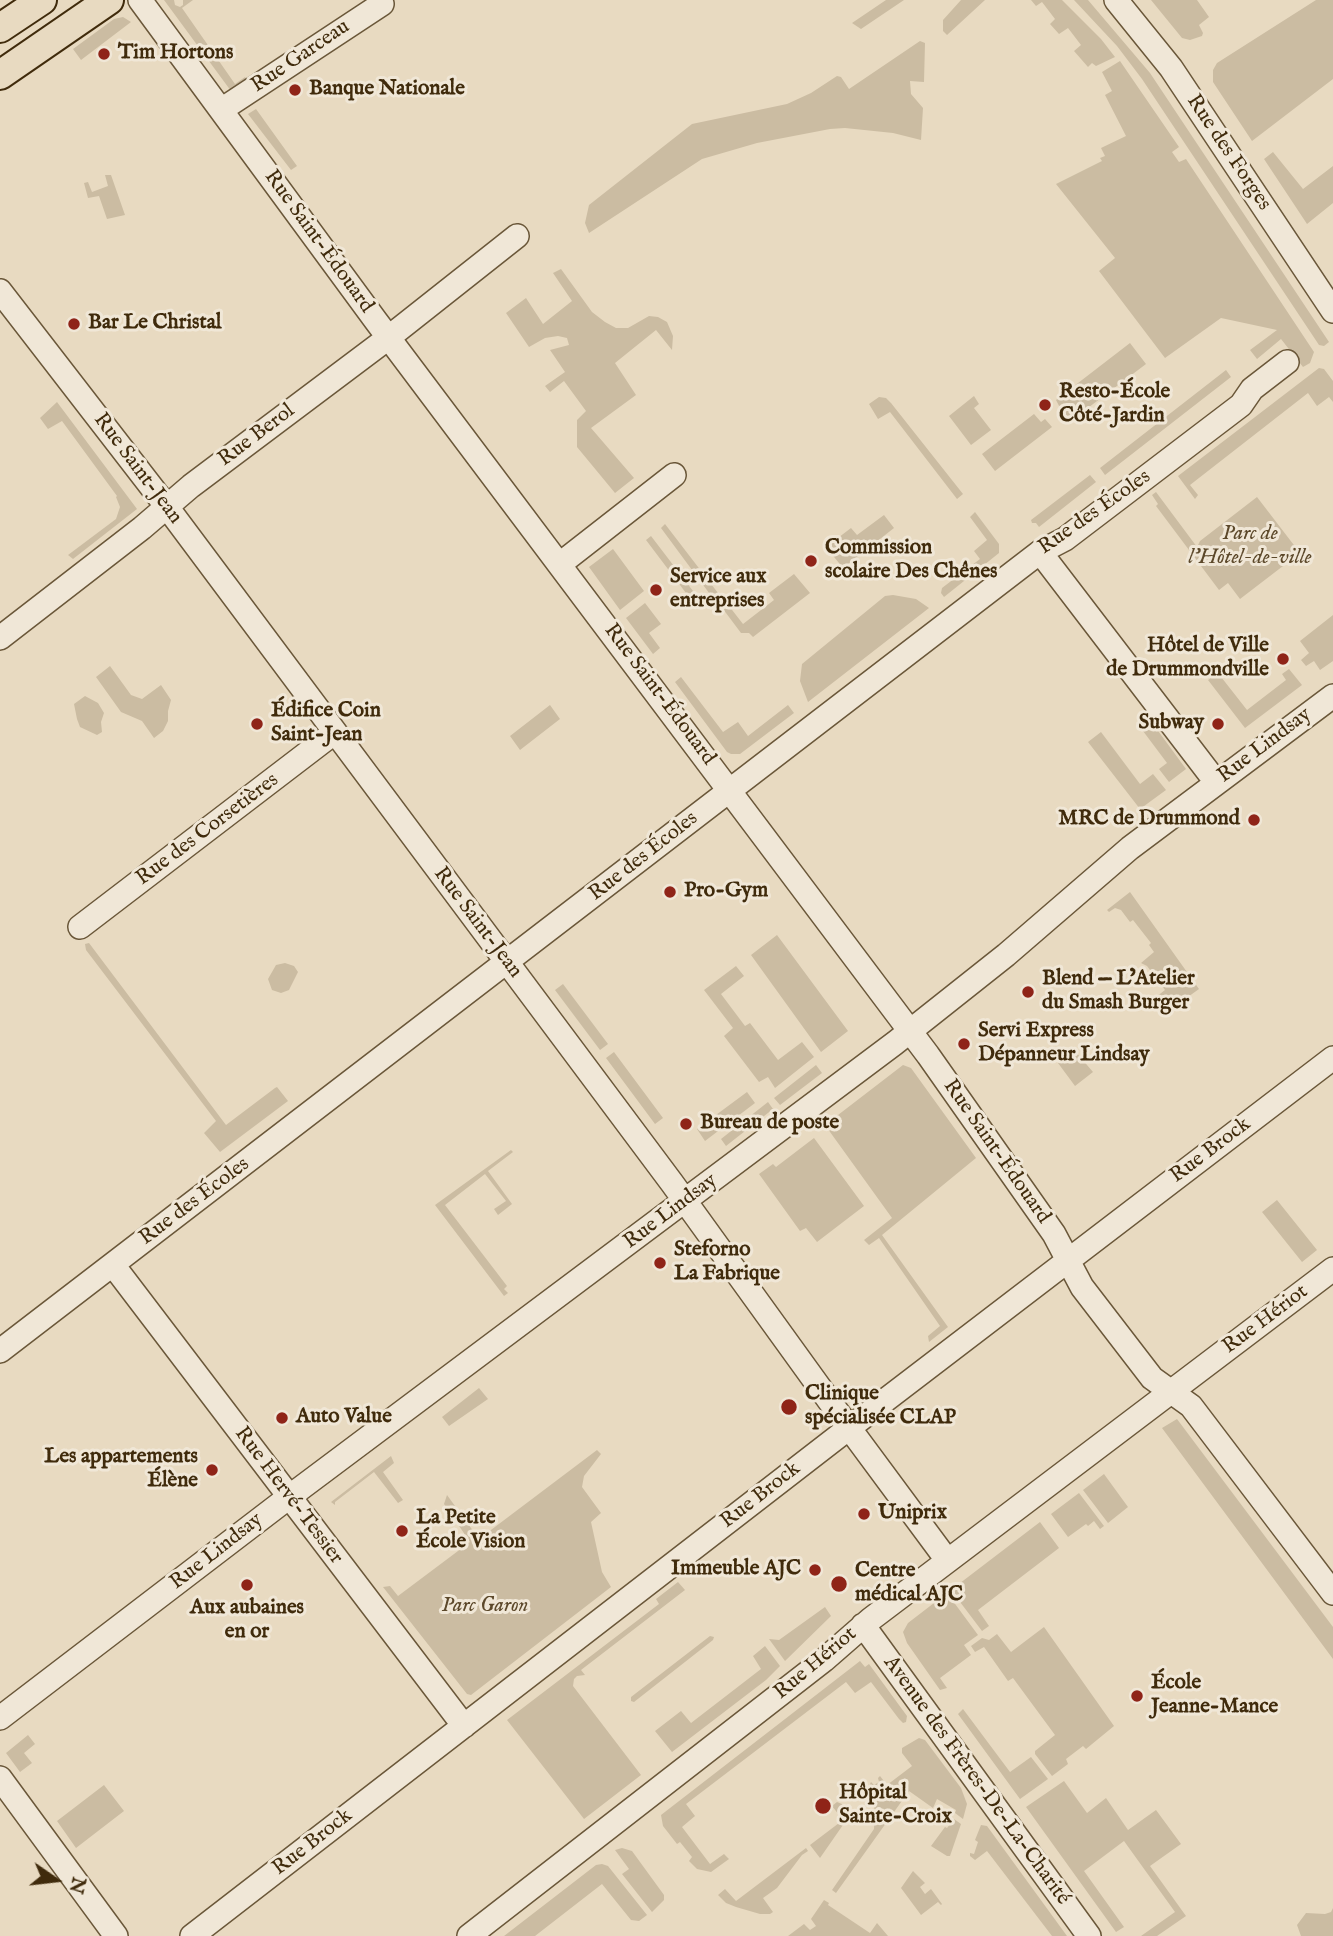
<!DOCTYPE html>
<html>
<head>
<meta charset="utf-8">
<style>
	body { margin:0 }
	#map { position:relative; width:1333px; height:1936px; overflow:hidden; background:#e8dac1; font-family:"IM FELL English",serif }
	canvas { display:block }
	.north { position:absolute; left:21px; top:1845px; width:70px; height:70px; -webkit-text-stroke:5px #f0e7d7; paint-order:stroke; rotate:104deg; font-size:19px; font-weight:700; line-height:28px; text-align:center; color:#402b0c }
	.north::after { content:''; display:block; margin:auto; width:24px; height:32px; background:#402b0c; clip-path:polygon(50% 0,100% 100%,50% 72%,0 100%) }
</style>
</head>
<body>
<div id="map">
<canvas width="1333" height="1936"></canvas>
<div class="north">N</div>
</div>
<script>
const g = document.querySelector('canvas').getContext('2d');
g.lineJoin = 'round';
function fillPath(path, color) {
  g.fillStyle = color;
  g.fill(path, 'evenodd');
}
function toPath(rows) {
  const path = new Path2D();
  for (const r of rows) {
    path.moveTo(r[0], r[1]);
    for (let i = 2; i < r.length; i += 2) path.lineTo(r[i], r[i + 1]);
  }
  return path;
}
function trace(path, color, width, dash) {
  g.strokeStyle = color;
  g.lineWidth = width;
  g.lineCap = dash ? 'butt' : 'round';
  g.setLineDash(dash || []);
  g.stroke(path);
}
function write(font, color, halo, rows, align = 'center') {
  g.font = font + ' "IM FELL English",serif';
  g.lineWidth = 6;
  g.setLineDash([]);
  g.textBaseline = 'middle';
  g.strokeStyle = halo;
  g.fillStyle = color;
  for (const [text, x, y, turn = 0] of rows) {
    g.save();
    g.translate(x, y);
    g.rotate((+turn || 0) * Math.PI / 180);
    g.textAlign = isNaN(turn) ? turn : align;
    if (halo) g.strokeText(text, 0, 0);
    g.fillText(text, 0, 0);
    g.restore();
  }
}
const green = toPath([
	[164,0,174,0,175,5,180,7,183,5,183,0,193,0,182,8,235,84,245,77,247,80,231,91],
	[886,0,904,0,861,29,852,23],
	[961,0,985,0,947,35,943,31,943,20],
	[1031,0,1062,0,1101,39,1115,57,1096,66,1092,63,1088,67,1074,51,1081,45,1068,28,1059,34,1050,24,1055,19,1042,2,1036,6],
	[1074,0,1088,0,1150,73,1329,342,1324,346,1319,345,1142,79,1117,46],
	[1151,0,1197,0,1209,17,1199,25,1203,33,1202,36,1190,40,1182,38],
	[1316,0,1333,0,1333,79,1252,141,1213,82,1213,70,1217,63],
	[123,17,131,22,81,60,73,49,114,19],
	[920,41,925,43,924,82,910,81,911,94,923,108,921,140,893,133,845,128,830,129,757,143,702,159,589,233,585,223,589,205,692,124,787,104,811,93,837,76,841,77,849,89],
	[1120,61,1179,147,1172,152,1179,162,1186,159,1314,352,1310,363,1303,367,1281,339,1257,359,1250,350,1277,330,1221,318,1165,358,1099,271,1115,258,1056,184,1102,161,1100,158,1105,156,1101,148,1126,136,1105,95,1112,91,1102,72],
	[256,109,297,166,291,170,248,114],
	[1273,152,1303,189,1333,166,1333,203,1307,224,1264,159],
	[105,175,111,175,125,215,107,219,99,196,88,198,84,183,88,182,92,192,108,186],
	[561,269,592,312,605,322,616,328,628,328,649,316,658,317,667,322,673,336,672,350,656,330,615,363,636,395,591,428,634,478,615,493,577,447,577,420,586,411,564,381,550,392,545,386,565,372,550,350,569,345,567,338,558,336,545,338,529,347,506,313,526,298,543,324,572,301,553,273],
	[1130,343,1146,364,1068,423,1056,400],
	[1319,368,1324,369,1333,381,1333,402,1329,397,1317,406,1308,393,1190,485,1198,495,1195,499,1178,476],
	[1226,370,1231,377,1105,475,1100,468],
	[974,396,979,404,974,408,991,430,971,445,949,416],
	[879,397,886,398,891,403,963,494,957,499,890,412,878,419,869,404],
	[57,402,137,509,73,559,68,555,116,519,120,507,116,497,117,496,62,421,48,429,40,418],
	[1034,414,1041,422,1045,419,1052,427,995,471,982,454],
	[1090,475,1096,482,1039,527,1036,523,1032,523,1031,520],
	[1156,492,1197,547,1200,541,1257,497,1300,553,1240,599,1228,583,1219,590,1156,506,1158,504,1152,495],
	[975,512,999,544,999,553,944,597,941,593,942,588,980,559,974,551,987,540,970,517],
	[884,515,894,528,843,568,826,547,851,528,857,535],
	[665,524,718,593,712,597,661,528],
	[651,536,693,591,692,597,686,600,683,596,686,593,646,540],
	[613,549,644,591,620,610,589,567],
	[794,574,810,593,753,637,749,633,741,633,717,601,722,597,743,624,774,600,769,593],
	[893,595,916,599,929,608,808,702,800,681,802,664,885,596],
	[645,603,661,624,649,633,660,648,653,654,626,618],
	[1333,615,1333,661,1320,670,1314,661,1306,666,1301,660,1309,653,1300,641],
	[110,666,131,695,142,699,161,685,171,700,168,711,168,721,163,731,154,738,142,721,121,712,96,677],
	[1289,669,1302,685,1245,728,1208,680,1218,673,1247,710,1286,680,1282,674],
	[681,677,723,732,738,722,748,736,788,705,794,713,740,754,731,754,727,752,675,682],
	[85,696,98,703,104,713,101,722,102,732,97,735,80,727,77,719,74,704],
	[550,705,560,719,520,750,510,736],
	[1153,724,1186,769,1169,782,1159,769,1167,763,1143,731],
	[1101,732,1140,784,1153,774,1166,790,1140,809,1088,742],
	[1130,892,1199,989,1167,1012,1156,997,1165,990,1147,966,1141,963,1154,952,1149,945,1151,943,1133,920,1130,922,1121,910,1115,908,1109,912,1107,910],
	[777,935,848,1031,821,1052,751,955],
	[89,943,226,1125,275,1088,277,1087,288,1101,220,1152,204,1133,216,1121,86,950,85,944],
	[285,963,294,966,298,972,289,990,281,993,272,990,268,979,276,965],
	[736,966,744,976,721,994,745,1026,750,1023,778,1060,802,1042,814,1057,775,1088,768,1077,759,1082,724,1036,733,1028,704,990],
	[563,984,608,1044,600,1050,555,990],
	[1075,1051,1093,1072,1075,1086,1058,1063],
	[614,1052,663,1118,655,1124,606,1058],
	[816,1065,822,1073,780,1105,774,1098],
	[903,1065,911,1068,976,1158,882,1235,948,1327,929,1342,928,1336,940,1326,879,1238,869,1245,864,1240,892,1218,825,1125],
	[747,1092,755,1103,705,1141,697,1129],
	[768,1102,773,1109,726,1146,721,1139],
	[814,1138,864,1206,817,1242,806,1228,800,1231,759,1174,773,1164,776,1167],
	[511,1150,513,1152,488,1171,512,1204,498,1215,494,1209,506,1201,485,1174,445,1205,507,1286,504,1289,508,1293,504,1296,435,1205],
	[1277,1200,1317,1250,1302,1262,1262,1212],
	[479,1388,488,1399,449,1426,442,1417],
	[1177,1419,1333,1627,1333,1659,1162,1428],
	[597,1450,601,1454,584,1476,582,1487,601,1513,591,1522,602,1572,611,1587,471,1695,467,1694,383,1587,390,1586,398,1596,470,1542,444,1504,447,1495,479,1539],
	[391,1456,394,1463,383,1472,403,1500,398,1503,374,1472,335,1502,335,1505,331,1502],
	[1104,1474,1128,1507,1108,1523,1083,1490],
	[1079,1493,1104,1526,1100,1529,1094,1521,1088,1526,1086,1524,1068,1537,1051,1514],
	[1040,1522,1059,1548,978,1610,989,1626,982,1631,951,1590],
	[678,1582,685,1590,581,1670,585,1675,577,1676,574,1679,573,1686,641,1775,584,1819,507,1720,659,1604,656,1599],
	[947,1593,978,1635,964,1645,971,1655,940,1678,947,1688,940,1690,907,1643,903,1632,908,1623],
	[825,1607,831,1616,785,1661,769,1639,779,1640],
	[1044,1627,1114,1726,1086,1749,1083,1746,1066,1759,1068,1764,1052,1776,1035,1754,1035,1751,1055,1735,1013,1678,1008,1681,984,1647,975,1652,971,1646,982,1638,989,1640,997,1634,1011,1652],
	[710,1636,714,1637,713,1640,634,1702,631,1701,631,1697],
	[765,1646,780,1666,766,1680,672,1752,655,1731,681,1711,691,1723,761,1669,753,1656],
	[860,1661,865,1667,869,1664,907,1716,906,1722,903,1723,899,1719,871,1682,855,1693,846,1682,686,1804,695,1816,682,1827,710,1864,724,1854,729,1859,711,1872,697,1869,689,1861,692,1857,680,1842,677,1844,663,1826,661,1815],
	[963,1709,1010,1772,1031,1757,1048,1779,1020,1799,958,1714],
	[28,1735,35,1744,24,1753,32,1763,20,1772,6,1753],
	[919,1738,925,1740,961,1788,967,1804,963,1819,955,1813,956,1810,937,1799,933,1808,909,1791,836,1893,832,1890,874,1829,875,1810,868,1794,870,1784,871,1782,874,1785,879,1782,878,1778,880,1776,887,1785,912,1766,902,1753,902,1748],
	[1064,1781,1087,1813,1106,1798,1128,1830,1156,1810,1181,1844,1150,1866,1186,1916,1157,1936,1141,1936,1175,1912,1124,1841,1084,1871,1124,1927,1116,1932,1026,1807],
	[104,1785,124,1811,76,1848,57,1821],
	[837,1802,842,1804,845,1811,845,1822,820,1858,810,1845,843,1820,832,1806],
	[954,1819,961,1824,950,1856,947,1856,931,1846,945,1827,947,1828],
	[981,1825,987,1826,1067,1936,1052,1936,987,1851,975,1860,970,1856,970,1853,974,1854,978,1842,975,1840],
	[622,1848,632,1851,664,1895,664,1900,652,1912,622,1874,629,1869,615,1850],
	[806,1848,808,1851,802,1855,777,1888,763,1898,773,1912,770,1914,760,1914,736,1907,726,1903,718,1895,725,1889,736,1901],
	[602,1864,608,1866,647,1915,639,1921,631,1920,602,1884,535,1936,504,1936,596,1865],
	[913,1871,925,1883,920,1887,925,1894,931,1889,942,1904,941,1905,938,1902,921,1915,901,1888],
	[824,1900,829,1903,828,1905,870,1933,877,1923,888,1936,788,1936,804,1924,810,1930,816,1926,811,1919],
	[1333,1908,1333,1936,1301,1936,1297,1925,1306,1913,1325,1914,1331,1912]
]);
const minor = toPath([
	[140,0,376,321,928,1055,1054,1234,1082,1287,1152,1378,1191,1406,1333,1593],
	[1116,0,1171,68,1333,311],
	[221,110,382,4],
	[0,291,167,507,672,1183,833,1406,947,1560],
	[1040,552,1216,782],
	[560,564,674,475],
	[0,638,142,528,191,486,388,338,517,236],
	[80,927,335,732],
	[113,1265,464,1726],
	[0,1351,1040,552,1065,539,1241,405,1252,389,1287,362],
	[863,1625,1089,1936],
	[0,1718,289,1497,895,1043,1006,955,1130,848,1333,696],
	[0,1778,116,1936],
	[192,1936,849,1428,1333,1058],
	[469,1936,824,1660,871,1619,1333,1269]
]);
const major = toPath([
	[0,28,42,0],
	[0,75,109,0]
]);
const markers = [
	[104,54,7,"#8f2418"],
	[295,90,7,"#8f2418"],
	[74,324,7,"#8f2418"],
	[1045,405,7,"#8f2418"],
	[811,561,7,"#8f2418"],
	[656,590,7,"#8f2418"],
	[1283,659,7,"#8f2418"],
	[257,724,7,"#8f2418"],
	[1218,724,7,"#8f2418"],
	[1254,820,7,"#8f2418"],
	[670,892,7,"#8f2418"],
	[1028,992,7,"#8f2418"],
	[964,1044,7,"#8f2418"],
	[686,1124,7,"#8f2418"],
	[660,1263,7,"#8f2418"],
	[789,1407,9,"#8f2418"],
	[282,1418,7,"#8f2418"],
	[212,1470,7,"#8f2418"],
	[864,1514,7,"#8f2418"],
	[402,1531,7,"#8f2418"],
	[815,1570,7,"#8f2418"],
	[839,1584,9,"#8f2418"],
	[247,1585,7,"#8f2418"],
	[1137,1696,7,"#8f2418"],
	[823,1806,9,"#8f2418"]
];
const poiNames = [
	["Tim Hortons",118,54],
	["Banque Nationale",309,90],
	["Bar Le Christal",88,324],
	["Resto-École",1059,393],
	["Côté-Jardin",1059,417],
	["Commission",825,549],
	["scolaire Des Chênes",825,573],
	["Service aux",670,578],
	["entreprises",670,602],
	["Hôtel de Ville",1269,647,"right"],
	["de Drummondville",1269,671,"right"],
	["Édifice Coin",271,712],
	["Saint-Jean",271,736],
	["Subway",1204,724,"right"],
	["MRC de Drummond",1240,820,"right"],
	["Pro-Gym",684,892],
	["Blend — L’Atelier",1042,980],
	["du Smash Burger",1042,1004],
	["Servi Express",978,1032],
	["Dépanneur Lindsay",978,1056],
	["Bureau de poste",700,1124],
	["Steforno",674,1251],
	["La Fabrique",674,1275],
	["Clinique",805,1395],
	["spécialisée CLAP",805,1419],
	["Auto Value",296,1418],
	["Les appartements",198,1458,"right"],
	["Élène",198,1482,"right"],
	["Uniprix",878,1514],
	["La Petite",416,1519],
	["École Vision",416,1543],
	["Immeuble AJC",801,1570,"right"],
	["Centre",855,1572],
	["médical AJC",855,1596],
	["Aux aubaines",247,1609,"center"],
	["en or",247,1633,"center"],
	["École",1151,1684],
	["Jeanne-Mance",1151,1708],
	["Hôpital",839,1794],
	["Sainte-Croix",839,1818]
];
const streetNames = [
	["Rue Garceau",301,57,-34],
	["Rue des Forges",1228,153,56],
	["Rue Saint-Édouard",318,242,54],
	["Rue Berol",257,436,-37],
	["Rue Saint-Jean",137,469,53],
	["Rue des Écoles",1095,513,-35],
	["Rue Saint-Édouard",659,695,53],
	["Rue Lindsay",1265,746,-37],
	["Rue des Corsetières",208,830,-37],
	["Rue des Écoles",644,857,-38],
	["Rue Saint-Jean",477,923,53],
	["Rue Brock",1211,1151,-37],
	["Rue Saint-Édouard",996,1152,55],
	["Rue des Écoles",195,1202,-37],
	["Rue Lindsay",671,1212,-37],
	["Rue Hériot",1266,1320,-37],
	["Rue Hervé-Tessier",288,1496,53],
	["Rue Brock",761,1496,-38],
	["Rue Lindsay",217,1552,-38],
	["Rue Hériot",816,1664,-40],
	["Avenue des Frères-De-La-Charité",976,1781,54],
	["Rue Brock",313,1843,-38]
];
const parkNames = [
	["Parc de",1250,535],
	["l'Hôtel-de-ville",1250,559],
	["Parc Garon",485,1607]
];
fillPath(green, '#cbbca2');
trace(minor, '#6a5739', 26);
trace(major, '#402b0c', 32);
trace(minor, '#f0e7d7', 23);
trace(major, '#e8dac1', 28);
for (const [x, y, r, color] of markers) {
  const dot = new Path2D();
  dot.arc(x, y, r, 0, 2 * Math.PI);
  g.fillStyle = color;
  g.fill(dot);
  trace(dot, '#f0e7d7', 2.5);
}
write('bold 21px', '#402b0c', '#f0e7d7', poiNames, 'left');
write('21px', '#402b0c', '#f0e7d7', streetNames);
write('italic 21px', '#5c482a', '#f0e7d7', parkNames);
</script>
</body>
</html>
